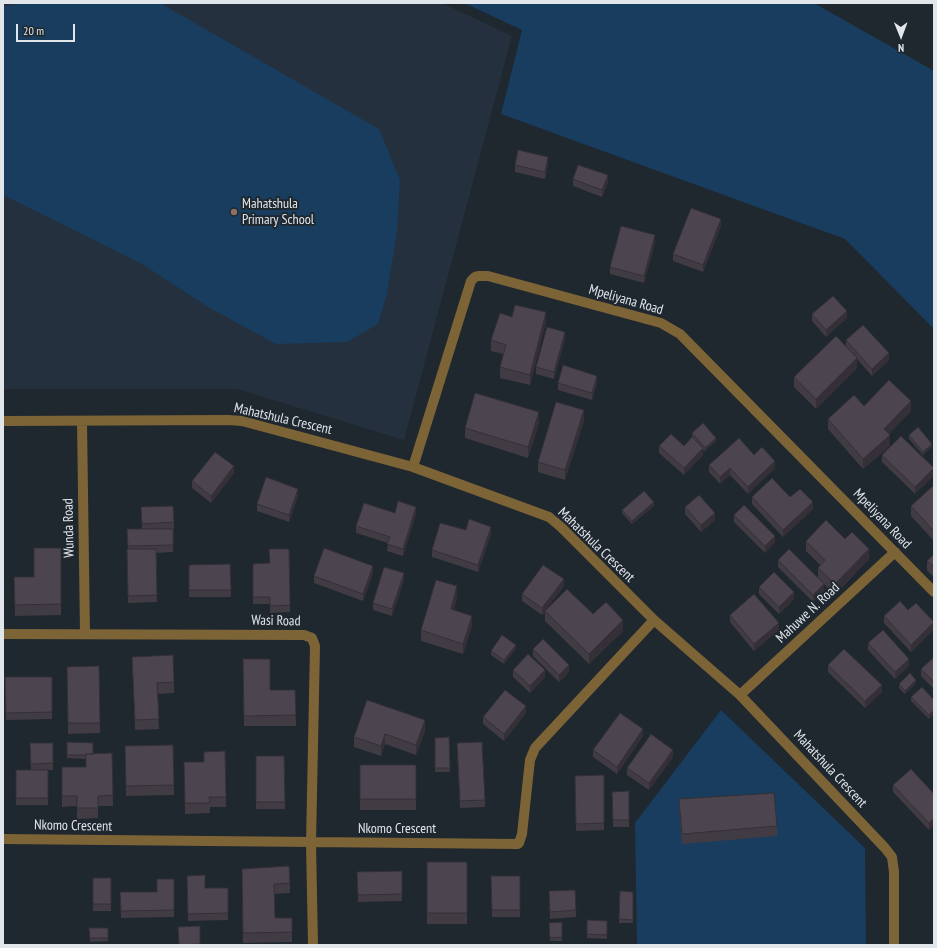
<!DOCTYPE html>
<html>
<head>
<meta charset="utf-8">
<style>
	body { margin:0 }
	#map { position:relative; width:937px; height:948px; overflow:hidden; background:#1f272f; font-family:"PT Sans Narrow",sans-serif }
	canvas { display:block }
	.frame { position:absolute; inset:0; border:4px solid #e1e6eb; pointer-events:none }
	.north { position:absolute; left:881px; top:16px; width:40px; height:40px; -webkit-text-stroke:3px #1f272f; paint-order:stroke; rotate:179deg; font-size:11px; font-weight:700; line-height:16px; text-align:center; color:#e1e6eb }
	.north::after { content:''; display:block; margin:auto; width:14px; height:18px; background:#e1e6eb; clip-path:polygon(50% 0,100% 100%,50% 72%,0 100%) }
	.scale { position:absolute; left:16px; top:24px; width:59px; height:18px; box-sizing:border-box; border:2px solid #e1e6eb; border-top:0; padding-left:5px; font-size:12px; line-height:14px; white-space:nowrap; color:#e1e6eb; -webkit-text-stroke:3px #1f272f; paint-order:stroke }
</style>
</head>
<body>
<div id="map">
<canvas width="937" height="948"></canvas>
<div class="frame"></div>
<div class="north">N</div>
<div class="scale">20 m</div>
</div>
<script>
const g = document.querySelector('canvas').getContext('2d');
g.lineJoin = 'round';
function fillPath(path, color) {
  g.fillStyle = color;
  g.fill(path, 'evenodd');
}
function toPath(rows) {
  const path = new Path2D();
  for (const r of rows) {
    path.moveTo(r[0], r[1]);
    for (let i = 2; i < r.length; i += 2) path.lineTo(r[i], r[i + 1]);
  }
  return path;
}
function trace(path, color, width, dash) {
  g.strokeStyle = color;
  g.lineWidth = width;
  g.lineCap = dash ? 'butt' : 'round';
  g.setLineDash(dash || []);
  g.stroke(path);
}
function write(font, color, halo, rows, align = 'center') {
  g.font = font + ' "PT Sans Narrow",sans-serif';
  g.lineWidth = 4;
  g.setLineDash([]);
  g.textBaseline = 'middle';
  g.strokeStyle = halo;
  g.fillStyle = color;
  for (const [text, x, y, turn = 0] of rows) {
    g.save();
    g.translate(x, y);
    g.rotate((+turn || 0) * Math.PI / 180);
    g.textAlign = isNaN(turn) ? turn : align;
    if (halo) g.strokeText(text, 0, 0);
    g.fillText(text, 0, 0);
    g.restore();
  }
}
const built = toPath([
	[3,3,442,3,512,36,404,440,237,389,3,389]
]);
const green = toPath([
	[22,3,160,3,379,129,400,180,397,232,387,294,378,324,347,342,276,344,208,307,142,264,3,195,3,7],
	[464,3,814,3,934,71,934,329,845,239,501,114,522,30],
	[721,710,865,848,866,945,637,945,635,823]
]);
const minor = toPath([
	[3,421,228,420,242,421,413,467,549,517,561,527,654,620,740,695,885,848,892,857,894,872,894,945],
	[82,421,85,634],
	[413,467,471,281,475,277,478,276,488,276,661,323,680,334,934,592],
	[3,634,304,635,312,638,315,646,311,843,313,945],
	[740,695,895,552],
	[3,839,518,844,519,843,522,834,530,760,535,748,654,620]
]);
const wall = toPath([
	[548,164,545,179,515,172,515,165],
	[573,179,608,182,602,197,573,186],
	[721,226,703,272,673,261,673,254],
	[655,242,644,283,610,274,610,267],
	[812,314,847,318,826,337,812,321],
	[512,317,546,322,530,385,500,378,500,367,503,354,491,351,491,340],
	[565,339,554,379,536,374,536,367],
	[846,340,889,360,872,376,857,359,857,368,816,409,794,387,794,377,846,347],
	[558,383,597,383,592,400,558,390],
	[911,411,889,434,890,446,863,469,828,429,828,419],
	[584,421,565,480,538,472,538,462],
	[539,423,528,458,465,438,465,428],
	[692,433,716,441,705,451,703,450,703,455,684,475,659,453,659,446,684,446,693,438,692,437],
	[909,435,932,447,923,455,909,439],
	[754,455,775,468,748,494,730,475,720,484,709,472,709,465],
	[882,455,934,468,915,494,882,462],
	[234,473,211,503,192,488,192,481],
	[934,485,934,541,911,516,911,506],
	[298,496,289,522,257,511,257,504],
	[752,497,790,497,813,509,783,537,752,504],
	[654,506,632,524,622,513,622,510],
	[141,507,174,522,173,552,156,553,157,602,128,603,127,549,128,549,127,529,142,529],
	[685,507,715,520,701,532,685,514],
	[395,513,416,514,403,556,387,551,388,543,356,533,356,526],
	[734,515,775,542,765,553,734,522],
	[491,534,478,572,432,557,432,550],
	[845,539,869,559,835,595,820,580,824,591,813,602,778,567,778,560,818,578,818,568,820,565,806,551,806,541],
	[61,548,61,615,15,616,14,577,34,577],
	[289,549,290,612,270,613,270,604,253,604,253,564,269,563],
	[934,554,934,577,927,571,927,561],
	[230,564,231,597,189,597,189,565],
	[373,573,363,601,314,583,314,576],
	[404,580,392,616,373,610,373,603],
	[564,586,547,608,593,614,623,631,589,664,545,621,545,612,542,615,522,601,522,594],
	[759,587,794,599,779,614,759,594],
	[457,596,454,610,472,626,463,654,421,641,421,630],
	[908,610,934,622,934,629,911,652,884,623,884,616],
	[730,615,779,630,754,651,730,622],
	[868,643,909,666,895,679,868,650],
	[516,648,504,664,491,655,491,651],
	[533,649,569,672,559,682,533,656],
	[132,657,174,682,174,693,157,694,159,729,135,730],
	[934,657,934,689,921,676,921,669],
	[243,659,270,690,295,690,296,726,244,726],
	[828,665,882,692,865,708,828,672],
	[99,666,100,733,68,734,67,667],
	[513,670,545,677,530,693,513,677],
	[5,677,52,677,52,719,6,720],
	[916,683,905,694,899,688,899,684],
	[911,697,934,700,929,719,911,701],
	[526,713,504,741,483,724,483,717],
	[425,731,416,755,385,744,381,756,354,747,354,737],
	[643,736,617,774,593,757,593,750],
	[449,737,450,772,435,772,435,738],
	[67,742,93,754,112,753,113,806,98,806,98,818,77,819,77,806,62,807,62,767,86,767,86,759,67,758],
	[30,743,53,743,53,770,48,770,48,805,16,805,16,770,31,770],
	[457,743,485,800,485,807,460,808],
	[173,745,174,795,126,796,125,746],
	[225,751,226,807,210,807,210,813,185,814,184,762,204,762],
	[256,756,284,756,285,809,256,809],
	[673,757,649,790,627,775,627,768],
	[360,765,416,765,416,810,360,810],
	[604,775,604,830,576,831,575,776],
	[893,785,934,794,934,825,929,830,893,792],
	[629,791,629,827,613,827,612,792],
	[679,799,777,826,777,836,682,844,679,810],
	[427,862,467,862,467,924,427,924],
	[242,869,290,883,290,893,274,894,275,918,292,918,292,942,243,943],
	[402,871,402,901,358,902,357,872],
	[491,876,520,876,520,917,492,917],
	[93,878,111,878,111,911,93,911],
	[174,879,174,917,121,918,120,892,157,892],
	[187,883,205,888,228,888,228,920,188,921],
	[549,891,576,910,576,917,550,919],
	[620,891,633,892,633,923,619,923],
	[587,920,607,921,607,939,587,938],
	[562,922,562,941,550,941,549,923],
	[89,928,108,928,108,941,90,942]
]);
const shadedWall = toPath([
	[548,157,548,164,545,179,545,172],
	[608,175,608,182,602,197,602,190],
	[721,219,721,226,703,272,703,265],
	[655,235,655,242,644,283,644,276],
	[847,311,847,318,826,337,826,330],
	[546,312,546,322,530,385,530,375],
	[565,332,565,339,554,379,554,372],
	[889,353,889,360,872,376,872,369],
	[857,358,857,368,816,409,816,399],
	[597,376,597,383,592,400,592,393],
	[911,401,911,411,884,439,884,429],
	[584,410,584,421,565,480,565,470],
	[539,412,539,423,528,458,528,447],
	[890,435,890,446,863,469,863,459],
	[716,438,716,441,705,451,705,448],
	[932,444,932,447,923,455,923,452],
	[703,448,703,455,684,475,684,468],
	[775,461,775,468,748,494,748,487],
	[234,466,234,473,211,503,211,496],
	[730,468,730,475,720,484,720,477],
	[934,469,934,476,915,494,915,487],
	[298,489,298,496,289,522,289,515],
	[654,502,654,506,632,524,632,521],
	[813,502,813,509,783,537,783,530],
	[416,507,416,514,403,556,403,549],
	[715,513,715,520,701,532,701,525],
	[491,527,491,534,478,572,478,565],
	[775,536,775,542,765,553,765,546],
	[869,549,869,559,835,595,835,584],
	[373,566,373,573,363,601,363,594],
	[404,573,404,580,392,616,392,609],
	[564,579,564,586,542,615,542,608],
	[824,584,824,591,813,602,813,595],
	[457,586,457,596,451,619,451,609],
	[794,592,794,599,779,614,779,607],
	[472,616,472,626,463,654,463,644],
	[623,620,623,631,589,664,589,654],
	[934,622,934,629,911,652,911,645],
	[779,623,779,630,754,651,754,644],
	[516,645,516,648,504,664,504,660],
	[909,659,909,666,895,679,895,672],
	[569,665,569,672,559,682,559,675],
	[545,670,545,677,530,693,530,686],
	[916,680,916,683,905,694,905,691],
	[882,685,882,692,865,708,865,701],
	[526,706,526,713,504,741,504,734],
	[934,710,934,714,929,719,929,715],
	[425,720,425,731,416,755,416,745],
	[643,729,643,736,617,774,617,767],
	[385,734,385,744,381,756,381,746],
	[673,750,673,757,649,790,649,783],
	[934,818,934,825,929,830,929,823]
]);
const building = toPath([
	[518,150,548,157,545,172,515,165,518,150],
	[578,165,608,175,602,190,573,179,578,165],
	[691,208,721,219,703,265,673,254,691,208],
	[621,226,655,235,644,276,610,267,621,226],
	[833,296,847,311,826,330,812,314,833,296],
	[515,305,546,312,530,375,500,367,506,345,491,340,500,313,512,317,515,305],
	[863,325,889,353,872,369,846,340,863,325],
	[547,327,565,332,554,372,536,367,547,327],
	[836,336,857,358,816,399,794,377,836,336],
	[563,365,597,376,592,393,558,383,563,365],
	[889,380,911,401,884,429,890,435,863,459,828,419,854,395,864,406,889,380],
	[475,393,539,412,528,447,465,428,475,393],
	[556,402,584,410,565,470,538,462,556,402],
	[703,423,716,438,705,448,692,433,703,423],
	[918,427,932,444,923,452,909,435,918,427],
	[671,434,684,446,692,437,703,448,684,468,659,446,671,434],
	[901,436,934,468,915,487,882,455,901,436],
	[739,438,754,455,762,447,775,461,748,487,730,468,720,477,709,465,739,438],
	[215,452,234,466,211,496,192,481,215,452],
	[266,477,298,489,289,515,257,504,266,477],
	[772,478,790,497,800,489,813,502,783,530,752,497,772,478],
	[934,485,934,531,911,506,934,485],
	[644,491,654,502,632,521,622,510,644,491],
	[699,495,715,513,701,525,685,507,699,495],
	[398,501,416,507,403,549,387,544,390,537,356,526,364,503,395,513,398,501],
	[744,505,775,536,765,546,734,515,744,505],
	[173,506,174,522,142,524,141,507,173,506],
	[469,519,491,527,478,565,432,550,440,523,466,530,469,519],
	[826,520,845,539,852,532,869,549,835,584,818,568,825,560,806,541,826,520],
	[127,529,173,529,173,545,128,546,127,529],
	[34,548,61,548,61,604,15,605,14,577,34,577,34,548],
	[324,548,373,566,363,594,314,576,324,548],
	[127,549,156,549,157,595,128,596,127,549],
	[269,549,289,549,290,605,270,606,270,597,253,597,253,564,270,563,269,549],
	[789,549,824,584,813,595,778,560,789,549],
	[934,554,934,567,927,561,934,554],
	[230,564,231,590,189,590,189,565,230,564],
	[543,565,564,579,542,608,522,594,543,565],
	[384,567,404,573,392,609,373,603,384,567],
	[774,572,794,592,779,607,759,587,774,572],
	[436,580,457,586,451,609,472,616,463,644,421,630,436,580],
	[567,589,593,614,606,602,623,620,589,654,545,611,567,589],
	[754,594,779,623,754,644,730,615,754,594],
	[900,601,908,610,916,603,934,622,911,645,884,616,900,601],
	[883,630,909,659,895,672,868,643,883,630],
	[502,635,516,645,504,660,491,651,502,635],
	[543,639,569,665,559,675,533,649,543,639],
	[844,649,882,685,865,701,828,665,844,649],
	[528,654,545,670,530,686,513,670,528,654],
	[173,655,174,682,157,683,159,719,135,720,132,657,173,655],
	[934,657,934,682,921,669,934,657],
	[243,659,270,659,270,690,295,690,296,715,244,716,243,659],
	[99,666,100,723,68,723,67,667,99,666],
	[910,673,916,680,905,691,899,684,910,673],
	[5,677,52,677,52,712,6,713,5,677],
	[922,687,934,700,934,710,929,715,911,697,922,687],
	[505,690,526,706,504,734,483,717,505,690],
	[367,700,425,720,416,745,385,734,381,746,354,737,367,700],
	[620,713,643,729,617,767,593,750,620,713],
	[651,734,673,750,649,783,627,768,651,734],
	[449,737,450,768,435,768,435,738,449,737],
	[67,742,93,743,93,754,86,754,86,755,67,755,67,742],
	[482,742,485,800,460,801,457,743,482,742],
	[30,743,53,743,53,763,31,764,30,743],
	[173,745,174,785,126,786,125,746,173,745],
	[225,751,226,797,209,797,210,803,185,803,184,762,204,762,204,752,225,751],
	[112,753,113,795,98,796,98,808,77,808,77,796,62,796,62,767,86,767,86,754,112,753],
	[256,756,284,756,285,802,256,802,256,756],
	[360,765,416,765,416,799,360,799,360,765],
	[911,769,934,794,934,818,929,823,893,785,911,769],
	[16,770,48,770,48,798,16,798,16,770],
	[604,775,604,823,576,824,575,776,604,775],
	[629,791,629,820,613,820,612,792,629,791],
	[774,793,777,826,682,834,679,799,774,793],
	[427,862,467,862,467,913,427,913,427,862],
	[289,866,290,883,274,884,275,918,292,918,292,932,243,933,242,869,289,866],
	[402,871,402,894,358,895,357,872,402,871],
	[205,875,205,888,228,888,228,913,188,914,187,876,205,875],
	[491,876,520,876,520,910,492,910,491,876],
	[93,878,111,878,111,904,93,904,93,878],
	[157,879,174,879,174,910,121,911,120,892,157,892,157,879],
	[575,890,576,910,550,912,549,891,575,890],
	[620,891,633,892,633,920,619,919,620,891],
	[587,920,607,921,607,935,587,934,587,920],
	[562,922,562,937,550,938,549,923,562,922],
	[200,926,200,944,179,945,178,927,200,926],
	[89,928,108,928,108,938,90,938,89,928]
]);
const markers = [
	[234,212,4,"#8d6e63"]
];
const poiNames = [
	["Mahatshula",242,204],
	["Primary School",242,220]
];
const streetNames = [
	["Mpeliyana Road",626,300,16],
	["Mahatshula Crescent",283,419,13],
	["Mpeliyana Road",882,519,46],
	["Wunda Road",69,528,-91],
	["Mahatshula Crescent",596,545,44],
	["Mahuwe N. Road",808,613,-43],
	["Wasi Road",276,621,1],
	["Mahatshula Crescent",830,769,47],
	["Nkomo Crescent",73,826,1],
	["Nkomo Crescent",397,829]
];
fillPath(built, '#24303d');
fillPath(green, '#183d5e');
trace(minor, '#7d6436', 10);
fillPath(wall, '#413b44');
fillPath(shadedWall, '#353037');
fillPath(building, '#4c454f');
trace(building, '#353037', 1);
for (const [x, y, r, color] of markers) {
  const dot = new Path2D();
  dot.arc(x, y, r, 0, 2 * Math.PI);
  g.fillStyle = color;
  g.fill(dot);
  trace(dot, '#1f272f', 1.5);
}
write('14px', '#e1e6eb', '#1f272f', poiNames, 'left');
write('14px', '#e1e6eb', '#1f272f', streetNames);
</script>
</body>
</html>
